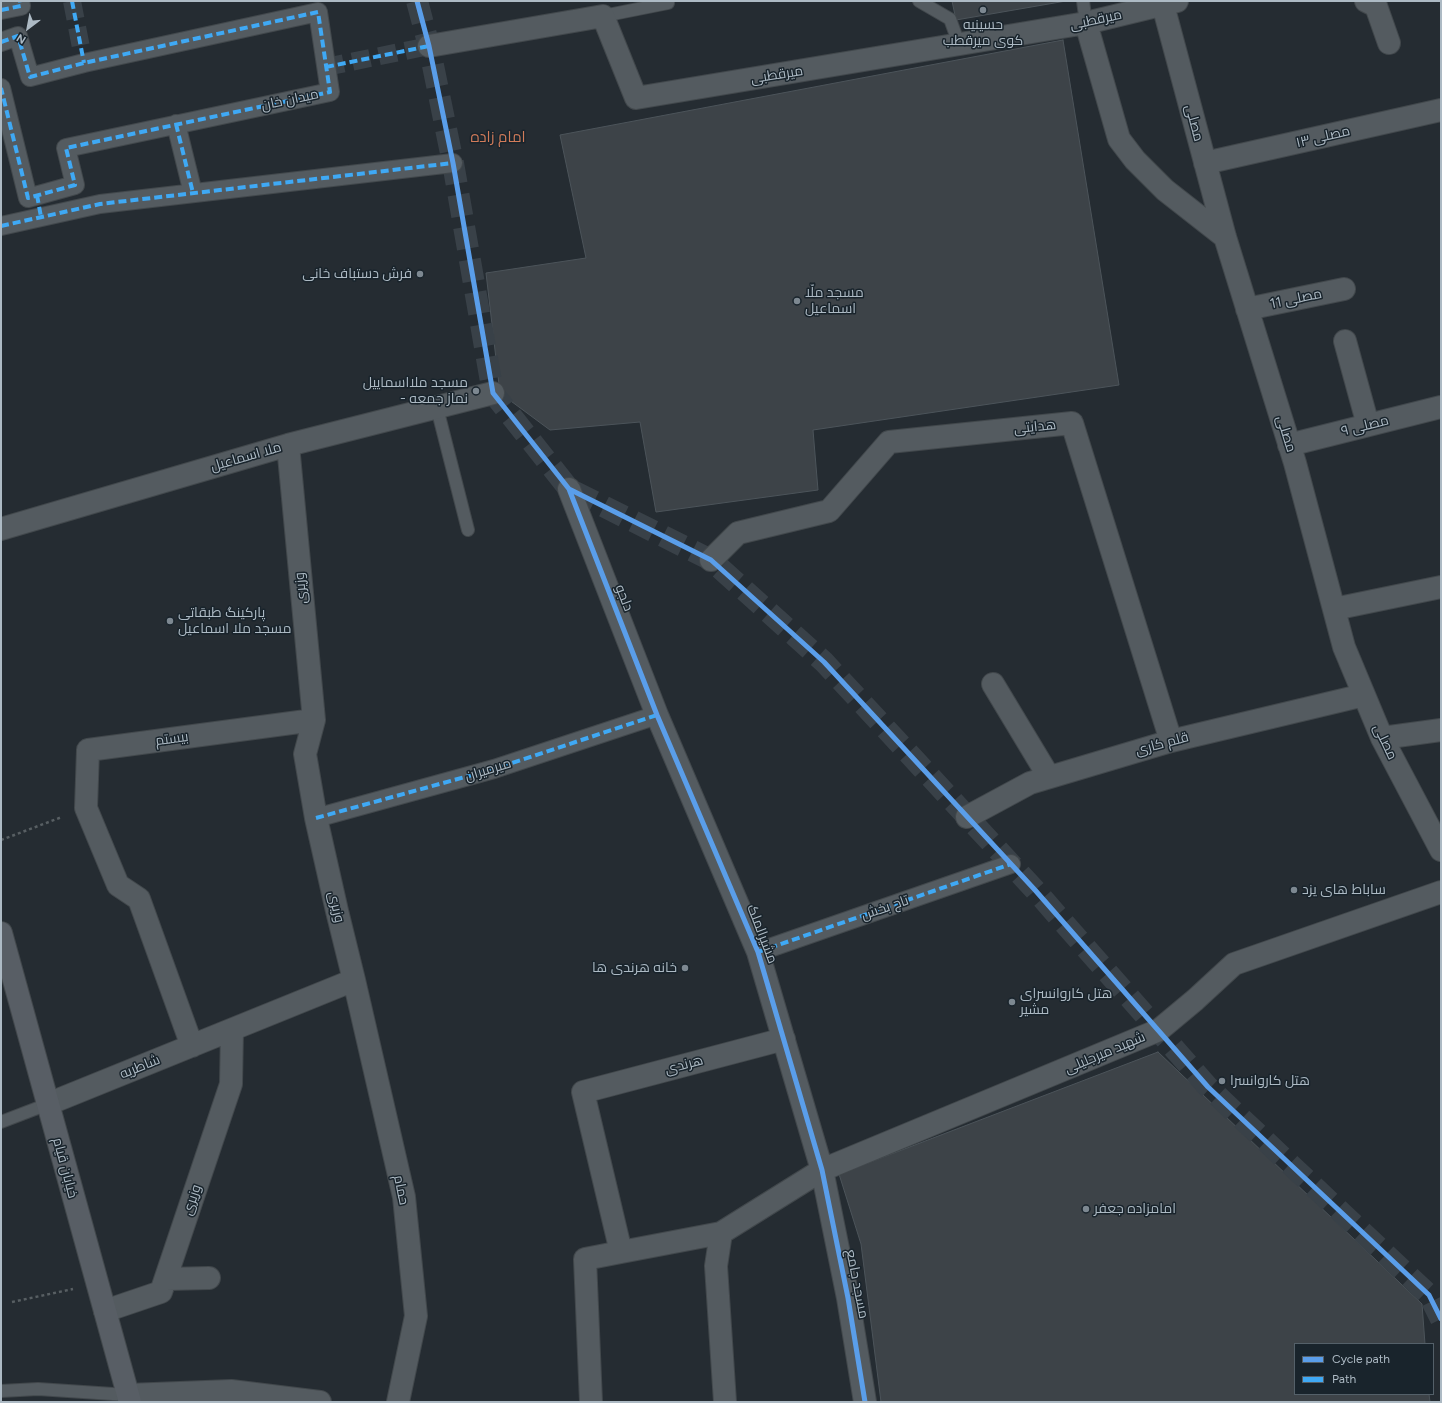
<!DOCTYPE html>
<html>
<head>
<meta charset="utf-8">
<style>
	body { margin:0 }
	#map { position:relative; width:1442px; height:1403px; overflow:hidden; background:#252c32; font-family:Figtree,sans-serif }
	canvas { display:block }
	.frame { position:absolute; inset:0; border:2px solid #adbac4; pointer-events:none }
	.legend { position:absolute; left:1294px; top:1343px; width:140px; height:52px; box-sizing:border-box; background:#19242c; border:1px solid #546069; margin:0; padding:5px 7px; list-style:none; font-size:12px; color:#adbac4 }
	.legend li { display:flex; align-items:center; gap:8px; height:20px }
	.legend b { width:20px; border:1px solid #546069 }
	.north { position:absolute; left:8px; top:8px; width:40px; height:40px; -webkit-text-stroke:3px #19242c; paint-order:stroke; rotate:212deg; font-size:11px; font-weight:700; line-height:16px; text-align:center; color:#adbac4 }
	.north::after { content:''; display:block; margin:auto; width:14px; height:18px; background:#adbac4; clip-path:polygon(50% 0,100% 100%,50% 72%,0 100%) }
</style>
</head>
<body>
<div id="map">
<canvas width="1442" height="1403"></canvas>
<div class="frame"></div>
<ul class="legend">
<li><b style="height:5px;background:#5a9eea"></b>Cycle path</li>
<li><b style="height:5px;background:#3fa9f5"></b>Path</li>
</ul>
<div class="north">N</div>
</div>
<script>
const g = document.querySelector('canvas').getContext('2d');
g.lineJoin = 'round';
function fillPath(path, color) {
  g.fillStyle = color;
  g.fill(path, 'evenodd');
}
function toPath(rows) {
  const path = new Path2D();
  for (const r of rows) {
    path.moveTo(r[0], r[1]);
    for (let i = 2; i < r.length; i += 2) path.lineTo(r[i], r[i + 1]);
  }
  return path;
}
function trace(path, color, width, dash) {
  g.strokeStyle = color;
  g.lineWidth = width;
  g.lineCap = dash ? 'butt' : 'round';
  g.setLineDash(dash || []);
  g.stroke(path);
}
function write(font, color, halo, rows, align = 'center') {
  g.font = font + ' Figtree,Cairo,sans-serif';
  g.lineWidth = 3;
  g.setLineDash([]);
  g.textBaseline = 'middle';
  g.strokeStyle = halo;
  g.fillStyle = color;
  for (const [text, x, y, turn = 0] of rows) {
    g.save();
    g.translate(x, y);
    g.rotate((+turn || 0) * Math.PI / 180);
    g.textAlign = isNaN(turn) ? turn : align;
    if (halo) g.strokeText(text, 0, 0);
    g.fillText(text, 0, 0);
    g.restore();
  }
}
const building = toPath([
	[952,1,1066,1,956,20,952,1],
	[1063,40,1119,385,813,430,818,490,656,512,640,422,550,430,500,393,486,273,586,258,560,135,1063,40],
	[1158,1052,1422,1304,1425,1344,1295,1344,1295,1394,1429,1394,1430,1402,881,1402,861,1244,839,1174,1158,1052]
]);
const pedestrianTunnel = toPath([
	[72,1,84,63],
	[326,67,429,46]
]);
const minorTunnel = toPath([
	[417,1,429,46,453,163,493,393,569,489,711,560,824,662,1035,890,1208,1087,1429,1295,1441,1319]
]);
const path = toPath([
	[1,840,62,817],
	[12,1302,73,1289]
]);
const service = toPath([
	[919,1,950,19,959,44],
	[1083,1,1086,23],
	[603,16,668,3],
	[437,408,468,530],
	[1,1122,48,1104],
	[1,1391,38,1389,128,1395]
]);
const pedestrian = toPath([
	[1,10,21,6,20,1],
	[1,42,18,36,30,77,84,63,318,12,330,92,66,148,75,185,28,198,1,88],
	[176,124,193,193],
	[1,226,100,204,453,163],
	[316,818,494,769,657,715],
	[758,952,1011,864]
]);
const minor = toPath([
	[1366,1,1376,6,1389,43],
	[1163,5,1225,237,1295,463,1344,647,1382,738,1441,850],
	[1086,23,1119,139,1135,160,1165,190,1225,237],
	[429,46,603,16,636,98,1086,23,1177,1],
	[1205,163,1441,110],
	[1247,309,1344,289],
	[1345,341,1368,425],
	[288,445,314,720,305,754,316,818,337,911,354,980,404,1197,416,1316,398,1402],
	[1289,445,1441,407],
	[569,489,657,715,758,952,822,1170,848,1298,865,1402],
	[1,529,288,445,493,393],
	[711,560,738,533,829,511,889,442,1072,423,1171,741],
	[1334,609,1441,587],
	[993,684,1049,777],
	[1382,738,1441,730],
	[967,817,1030,783,1171,741,1364,695],
	[192,1046,139,899,118,885,86,808,88,750,314,720],
	[48,1104,354,980],
	[621,1252,721,1233],
	[166,1279,209,1278],
	[105,1311,161,1292,231,1084,232,1030],
	[128,1395,231,1391,320,1402],
	[591,1402,585,1259,621,1252,583,1092,784,1039],
	[725,1402,716,1266,721,1233,822,1170,1159,1030,1195,1000,1234,964,1441,892]
]);
const secondary = toPath([
	[1,933,130,1402]
]);
const quiet = toPath([
	[72,1,84,63],
	[1,10,21,6,20,1],
	[1,42,18,36,30,77,84,63,318,12,330,92,66,148,75,185,28,198,1,88],
	[326,67,429,46],
	[176,124,193,193],
	[37,195,41,217],
	[1,226,100,204,453,163],
	[316,818,494,769,657,715],
	[758,952,1011,864]
]);
const cycleway = toPath([
	[417,1,429,46,453,163,493,393,569,489,657,715,758,952,822,1170,848,1298,865,1402],
	[569,489,711,560,824,662,1035,890,1208,1087,1429,1295,1441,1319]
]);
const markers = [
	[983,10,4,"#7d8891"],
	[420,274,4,"#7d8891"],
	[797,301,4,"#7d8891"],
	[476,391,4,"#7d8891"],
	[170,621,4,"#7d8891"],
	[1294,890,4,"#7d8891"],
	[685,968,4,"#7d8891"],
	[1012,1002,4,"#7d8891"],
	[1222,1081,4,"#7d8891"],
	[1086,1209,4,"#7d8891"]
];
const streetNames = [
	["میرقطبی",1096,20,-12],
	["میرقطبی",777,75,-9],
	["میدان خان",290,100,-12],
	["مصلی",1194,123,75],
	["مصلی ۱۳",1323,137,-13],
	["مصلی 11",1296,299,-12],
	["مصلی ۹",1365,426,-14],
	["هدایتی",1035,427,-6],
	["مصلی",1286,434,73],
	["ملا اسماعیل",246,457,-16],
	["وزیری",301,588,-95],
	["دلجو",624,598,69],
	["بیستم",172,739,-8],
	["مصلی",1385,742,65],
	["قلم کاری",1162,744,-15],
	["میرمیران",488,770,-17],
	["وزیری",336,907,77],
	["تاج بخش",885,908,-19],
	["مشیرالملک",762,934,69],
	["شهید میرجلیلی",1105,1053,-23],
	["هرندی",684,1065,-15],
	["شاطریه",140,1067,-22],
	["خیابان قیام",65,1168,75],
	["حمام",401,1190,79],
	["وزیری",192,1200,-71],
	["مسجد جامع",857,1284,79]
];
const poiNames = [
	["حسینیه",983,25,"center"],
	["کوی میرقطب",983,41,"center"],
	["فرش دستباف خانی",412,274,"right"],
	["مسجد ملّا",805,293],
	["اسماعیل",805,309],
	["مسجد ملااسماییل",468,383,"right"],
	["- نماز جمعه",468,399,"right"],
	["پارکینگ طبقاتی",178,613],
	["مسجد ملا اسماعیل",178,629],
	["ساباط های یزد",1302,890],
	["خانه هرندی ها",677,968,"right"],
	["هتل کاروانسرای",1020,994],
	["مشیر",1020,1010],
	["هتل کاروانسرا",1230,1081],
	["امامزاده جعفر",1094,1209]
];
const neighbourhoodNames = [
	["امام زاده",498,138]
];
fillPath(building, '#3d4348');
trace(building, '#4c545a', 1);
trace(pedestrianTunnel, '#394148', 18, [18, 9]);
trace(minorTunnel, '#394148', 22, [22, 11]);
trace(service, '#42484c', 14);
trace(pedestrian, '#42484c', 20);
trace(minor, '#42484c', 24);
trace(secondary, '#42484c', 24);
trace(path, '#585f63', 2.5, [3, 3]);
trace(service, '#545b60', 12);
trace(pedestrian, '#545b60', 18);
trace(minor, '#545b60', 22);
trace(secondary, '#585e65', 22);
trace(quiet, '#3fa9f5', 4, [8, 4]);
trace(cycleway, '#5a9eea', 5);
for (const [x, y, r, color] of markers) {
  const dot = new Path2D();
  dot.arc(x, y, r, 0, 2 * Math.PI);
  g.fillStyle = color;
  g.fill(dot);
  trace(dot, '#19242c', 1.5);
}
write('14px', '#adbac4', '#19242c', streetNames);
write('14px', '#adbac4', '#19242c', poiNames, 'left');
write('15px', '#d27c5a', '#19242c', neighbourhoodNames);
</script>
</body>
</html>
